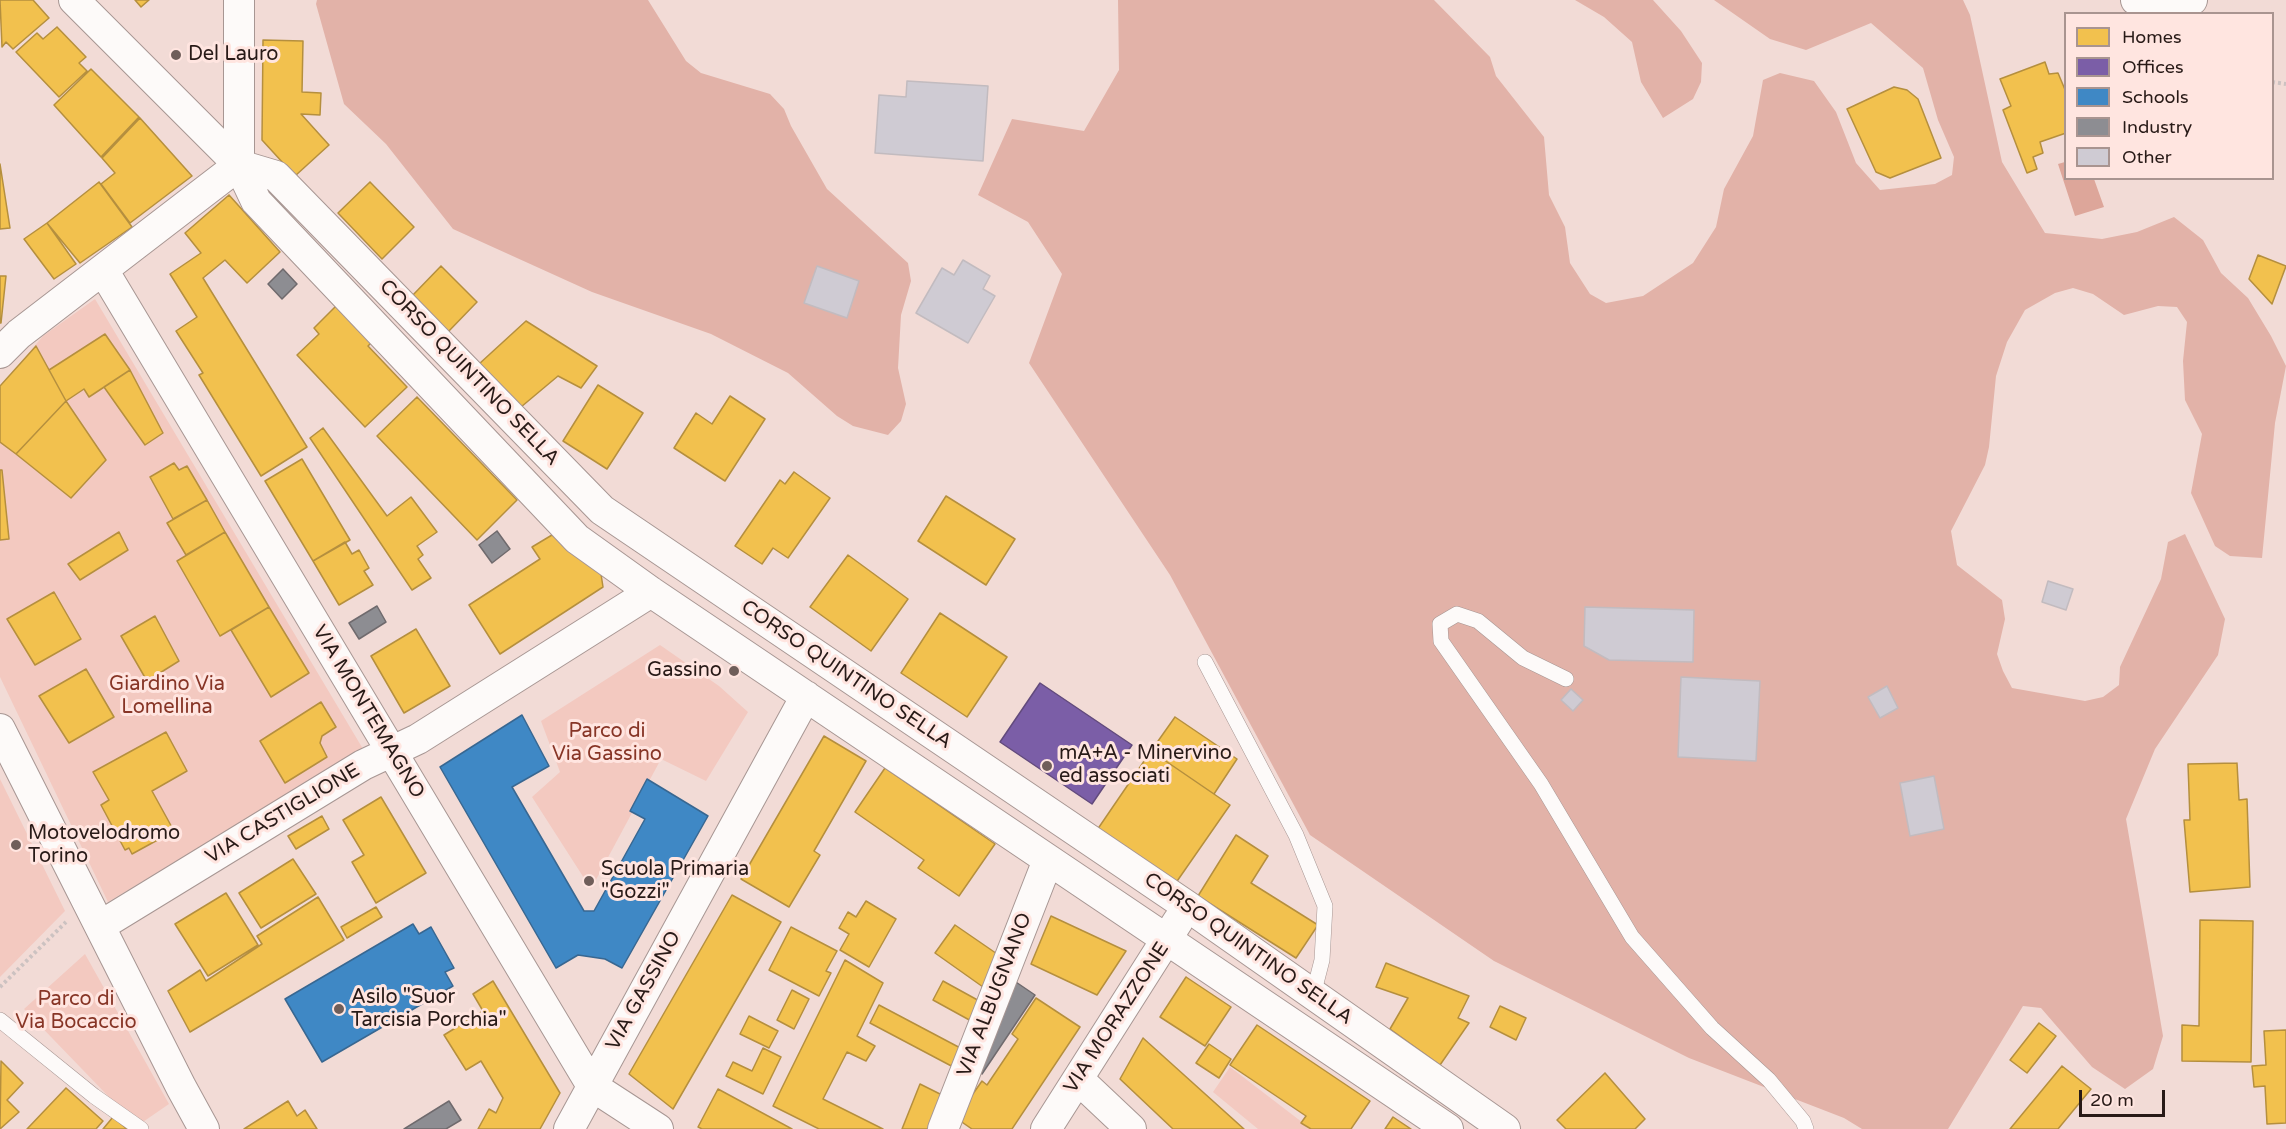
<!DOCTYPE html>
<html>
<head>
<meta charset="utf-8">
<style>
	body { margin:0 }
	#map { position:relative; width:2286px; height:1129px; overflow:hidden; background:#f2dbd6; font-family:"Varela Round",sans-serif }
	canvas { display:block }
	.legend { position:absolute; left:2064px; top:12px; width:210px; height:168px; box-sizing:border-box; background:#ffe5e0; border:2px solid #a99490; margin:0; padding:8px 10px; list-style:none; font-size:18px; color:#281a17 }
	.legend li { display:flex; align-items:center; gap:12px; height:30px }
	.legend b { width:30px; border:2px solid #a99490 }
	.scale { position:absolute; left:2079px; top:1090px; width:86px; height:27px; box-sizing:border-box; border:3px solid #281a17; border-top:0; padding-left:8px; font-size:18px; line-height:21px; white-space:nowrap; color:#281a17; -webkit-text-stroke:4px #ffe5e0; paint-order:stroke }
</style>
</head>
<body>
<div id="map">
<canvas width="2286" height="1129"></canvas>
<ul class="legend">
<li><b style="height:16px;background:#f2c14e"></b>Homes</li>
<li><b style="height:16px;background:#7b5ea7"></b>Offices</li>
<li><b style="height:16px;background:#3f88c5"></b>Schools</li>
<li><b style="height:16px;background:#8d8d92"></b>Industry</li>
<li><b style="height:16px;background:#cfcbd3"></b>Other</li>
</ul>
<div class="scale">20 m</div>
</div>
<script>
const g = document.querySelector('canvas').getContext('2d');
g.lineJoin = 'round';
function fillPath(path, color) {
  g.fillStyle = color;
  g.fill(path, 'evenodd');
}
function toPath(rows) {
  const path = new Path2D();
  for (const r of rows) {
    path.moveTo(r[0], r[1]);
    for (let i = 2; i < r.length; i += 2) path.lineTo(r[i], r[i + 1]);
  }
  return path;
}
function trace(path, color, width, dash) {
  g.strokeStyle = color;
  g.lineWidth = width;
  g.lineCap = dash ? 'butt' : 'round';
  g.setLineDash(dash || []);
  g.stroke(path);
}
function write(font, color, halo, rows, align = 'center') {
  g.font = font + ' "Varela Round",sans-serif';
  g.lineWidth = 6;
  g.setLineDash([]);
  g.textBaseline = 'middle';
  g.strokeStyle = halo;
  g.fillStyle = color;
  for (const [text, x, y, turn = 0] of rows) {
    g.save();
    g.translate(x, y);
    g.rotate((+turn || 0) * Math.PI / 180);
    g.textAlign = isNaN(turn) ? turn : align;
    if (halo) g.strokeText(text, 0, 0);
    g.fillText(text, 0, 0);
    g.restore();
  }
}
const green = toPath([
	[95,299,363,749,108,902,0,677,0,387,43,336],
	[660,645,719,686,748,712,706,781,661,759,591,889,532,797,560,772,541,721],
	[0,779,65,911,0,977],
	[85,954,169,1104,137,1126,24,1009],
	[1230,1067,1311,1129,1258,1129,1213,1092]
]);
const forest = toPath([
	[317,0,648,0,686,61,701,73,770,94,784,109,791,126,827,189,908,263,911,281,901,315,898,368,906,404,901,421,888,435,853,426,837,416,788,373,711,334,592,292,453,229,386,144,344,104,316,4],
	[1118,0,1434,0,1490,57,1496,76,1544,137,1549,195,1565,227,1570,263,1590,294,1606,303,1643,296,1693,263,1716,227,1724,189,1753,136,1763,80,1780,73,1814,81,1836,112,1856,163,1880,190,1935,184,1952,175,1954,157,1938,120,1923,68,1871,23,1806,50,1770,39,1714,0,1963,0,1970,15,2002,162,2045,233,2102,239,2137,232,2174,217,2203,240,2221,273,2248,298,2271,336,2286,366,2275,423,2262,558,2230,556,2215,546,2191,493,2202,434,2185,400,2183,361,2187,322,2177,307,2158,306,2124,315,2093,294,2073,288,2055,293,2025,310,2007,342,1996,376,1989,447,1985,465,1951,531,1957,565,2002,600,2005,619,1997,654,2003,671,2012,688,2085,701,2103,697,2119,685,2120,667,2161,579,2168,542,2185,534,2225,619,2218,655,2155,749,2126,819,2163,1036,2153,1069,2125,1089,2092,1067,2041,1008,2023,1006,1948,1129,1862,1129,1844,1118,1689,1058,1494,961,1310,835,1170,575,1029,363,1062,274,1028,222,978,195,1012,119,1084,131,1119,70],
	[1575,0,1653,0,1681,31,1702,63,1701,82,1693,99,1663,118,1641,82,1632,42,1604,17]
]);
const water = toPath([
	[2065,162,2066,178,2094,179,2104,207,2075,216,2058,164]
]);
const homes = toPath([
	[0,0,33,0,49,18,13,49,6,42,2,47,0,0],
	[135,0,149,0,141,7,135,0],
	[57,27,86,57,79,63,87,71,59,97,16,52,37,33,43,39,57,27],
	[263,40,303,41,302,92,321,93,320,115,301,114,329,145,295,176,262,140,263,40],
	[2045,62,2049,74,2058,73,2066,92,2066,133,2040,142,2043,153,2033,157,2037,169,2027,173,2003,110,2011,106,2000,79,2045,62],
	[91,69,139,117,101,157,54,105,91,69],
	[1894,87,1907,90,1918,99,1941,158,1890,178,1876,172,1847,109,1894,87],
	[140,118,192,176,130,223,101,184,115,173,102,158,140,118],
	[0,164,10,228,0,229,0,164],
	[99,182,132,227,80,263,47,223,99,182],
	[370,182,414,227,382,259,338,213,370,182],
	[229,195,280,252,247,283,225,260,203,278,307,447,261,476,199,375,203,373,176,331,197,317,170,274,201,253,185,233,229,195],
	[47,223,76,264,54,279,24,239,47,223],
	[2258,255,2286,266,2272,304,2249,279,2258,255],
	[441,266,477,302,447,333,411,297,441,266],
	[0,276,6,276,1,323,0,323,0,276],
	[336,306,371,343,368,346,407,387,365,427,297,355,319,334,314,328,336,306],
	[526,321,597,366,581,388,558,376,521,407,479,364,526,321],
	[105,334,130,370,89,397,84,389,66,401,49,370,105,334],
	[36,346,66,401,16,454,0,442,0,386,36,346],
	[130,370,163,433,145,445,104,387,130,370],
	[598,385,643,413,607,469,563,441,598,385],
	[730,396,765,419,725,481,674,448,696,413,712,424,730,396],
	[417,397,517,500,477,540,377,436,417,397],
	[66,401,106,460,71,498,16,454,66,401],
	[323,428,387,516,411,497,437,532,417,546,423,555,418,559,431,578,412,590,310,438,323,428],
	[302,459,350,540,313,561,265,481,302,459],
	[174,463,179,470,187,466,207,500,173,519,150,477,174,463],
	[0,470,2,470,9,539,0,540,0,470],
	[794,472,830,498,788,558,773,548,762,564,735,546,780,480,785,484,794,472],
	[946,496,1015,539,986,585,918,541,946,496],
	[207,500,225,532,186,555,167,523,207,500],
	[119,532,128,550,80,580,68,564,119,532],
	[225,532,269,607,220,636,177,561,225,532],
	[552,535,601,574,603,587,500,654,469,605,540,559,532,547,552,535],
	[345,542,352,554,359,550,369,568,364,571,373,585,339,605,313,561,345,542],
	[848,555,908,599,871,651,810,607,848,555],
	[54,592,81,639,35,665,7,619,54,592],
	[269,607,309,673,271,697,231,630,269,607],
	[940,613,1007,657,967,717,901,673,940,613],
	[155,616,179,661,147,681,121,636,155,616],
	[416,629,450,686,404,713,371,656,416,629],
	[86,669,114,717,69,743,39,696,86,669],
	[321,702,336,727,322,736,320,743,327,757,285,783,260,741,321,702],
	[1175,717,1237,759,1214,794,1151,751,1175,717],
	[166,732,187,771,152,791,174,831,132,854,129,848,125,850,101,805,109,800,93,772,166,732],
	[824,736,866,761,814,851,820,855,789,907,741,879,824,736],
	[1151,751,1230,805,1173,887,1095,833,1151,751],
	[2237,763,2239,800,2247,799,2250,887,2190,892,2184,820,2190,820,2188,764,2237,763],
	[885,768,995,844,959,896,918,868,924,860,855,812,885,768],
	[381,797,426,873,376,903,352,862,364,855,343,820,381,797],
	[322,816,329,829,296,849,288,836,322,816],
	[1236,835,1268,856,1251,883,1318,925,1296,958,1198,896,1236,835],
	[293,859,316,894,261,928,239,893,293,859],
	[226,893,258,945,208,976,175,924,226,893],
	[732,895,781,922,673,1109,629,1074,732,895],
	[318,897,344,940,190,1032,168,991,200,970,206,981,262,944,257,936,318,897],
	[866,901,896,919,869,967,840,950,849,934,839,928,848,912,856,917,866,901],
	[376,907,382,917,347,938,341,927,376,907],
	[1051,916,1126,951,1097,995,1031,964,1051,916],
	[2200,920,2253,921,2251,1062,2182,1061,2182,1025,2199,1026,2200,920],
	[955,925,1003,958,983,987,935,953,955,925],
	[791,927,837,951,826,971,831,973,819,996,769,970,791,927],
	[845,960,883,983,857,1036,875,1046,866,1061,847,1052,823,1099,883,1129,819,1129,773,1106,845,960],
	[1386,963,1469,996,1458,1018,1469,1023,1440,1065,1390,1029,1408,998,1376,987,1386,963],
	[1186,977,1231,1007,1205,1046,1160,1017,1186,977],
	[493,981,560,1093,540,1129,478,1129,489,1109,496,1113,503,1098,481,1061,466,1070,444,1035,483,1011,473,994,493,981],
	[943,981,983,1003,973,1022,933,1000,943,981],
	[792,990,809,999,794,1029,777,1020,792,990],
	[1036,998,1080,1027,1012,1129,972,1129,956,1118,982,1081,987,1085,1018,1039,1012,1034,1036,998],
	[879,1005,966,1051,957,1069,870,1023,879,1005],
	[1500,1006,1526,1018,1516,1040,1490,1027,1500,1006],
	[749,1016,778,1031,769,1048,740,1034,749,1016],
	[2039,1023,2056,1036,2027,1073,2010,1060,2039,1023],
	[1257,1025,1370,1101,1351,1129,1311,1129,1301,1123,1306,1116,1230,1065,1257,1025],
	[2286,1030,2286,1123,2267,1124,2265,1086,2254,1087,2252,1066,2266,1065,2264,1031,2286,1030],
	[1143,1038,1244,1129,1173,1129,1120,1079,1143,1038],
	[1209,1044,1231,1059,1219,1078,1196,1063,1209,1044],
	[763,1048,781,1057,763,1094,726,1076,733,1062,752,1071,763,1048],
	[1,1061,23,1083,7,1100,19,1112,0,1129,1,1061],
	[2062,1066,2091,1089,2058,1129,2010,1129,2062,1066],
	[1605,1073,1645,1119,1635,1129,1566,1129,1557,1120,1605,1073],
	[920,1084,948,1098,936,1129,902,1129,920,1084],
	[66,1088,103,1121,96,1129,27,1129,66,1088],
	[718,1089,792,1129,702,1129,698,1127,718,1089],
	[288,1101,297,1116,305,1110,317,1129,244,1129,288,1101],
	[113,1117,127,1129,103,1129,113,1117],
	[1393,1117,1411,1129,1385,1129,1393,1117]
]);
const offices = toPath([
	[1040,683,1132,745,1092,804,1000,742,1040,683]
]);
const schools = toPath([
	[522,715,549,766,512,787,584,911,594,911,645,819,630,811,647,779,708,816,622,968,605,959,578,955,556,968,440,767,522,715],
	[413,924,419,934,431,927,454,968,445,972,453,986,322,1062,285,999,413,924]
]);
const industry = toPath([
	[283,269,297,284,282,299,268,284,283,269],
	[497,531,510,549,492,563,479,545,497,531],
	[377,606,386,622,359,639,349,623,377,606],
	[1010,978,1035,995,982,1074,973,1068,1010,978],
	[449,1101,461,1120,446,1129,404,1129,449,1101]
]);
const building = toPath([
	[907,81,988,86,983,161,875,153,879,95,906,97,907,81],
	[963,260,990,276,983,289,995,296,968,343,916,313,942,268,954,275,963,260],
	[817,266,859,281,847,318,804,303,817,266],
	[2048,581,2073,589,2066,610,2042,602,2048,581],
	[1585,607,1694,610,1693,662,1609,660,1584,646,1585,607],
	[1681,677,1760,681,1756,761,1678,757,1681,677],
	[1887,686,1898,708,1880,718,1868,697,1887,686],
	[1571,689,1583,700,1573,711,1561,700,1571,689],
	[1934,776,1944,829,1910,836,1900,783,1934,776]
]);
const path = toPath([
	[2272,82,2286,84],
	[0,987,66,922]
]);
const lane = toPath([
	[1205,662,1296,835,1325,906,1322,960,1313,995],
	[1566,679,1523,658,1478,621,1457,614,1440,624,1441,641,1541,784,1632,937,1712,1028,1769,1080,1803,1121,1806,1129],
	[0,1020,94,1096,141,1129]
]);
const street = toPath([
	[74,0,239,165,256,201,577,539,651,592,1448,1129],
	[239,0,239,165],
	[2136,0,2156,12,2166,13,2175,11,2192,0],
	[239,165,276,176,602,510,1187,906,1505,1129],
	[103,270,592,1086,658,1129],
	[0,353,19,334,239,165],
	[0,729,181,1087,204,1129],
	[100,926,363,765,418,739,651,592],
	[1078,1079,1131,1129],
	[569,1129,806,696],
	[943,1129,1048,860],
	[1046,1129,1178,921]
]);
const markers = [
	[176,55,6,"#6f5e5a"],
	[734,671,6,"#6f5e5a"],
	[1047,766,6,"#6f5e5a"],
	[16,845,6,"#6f5e5a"],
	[589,881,6,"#6f5e5a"],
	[339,1009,6,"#6f5e5a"]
];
const poiNames = [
	["Del Lauro",188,55],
	["Gassino",722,671,"right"],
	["mA+A - Minervino",1059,754],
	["ed associati",1059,777],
	["Motovelodromo",28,834],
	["Torino",28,857],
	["Scuola Primaria",601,870],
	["\"Gozzi\"",601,893],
	["Asilo \"Suor",351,998],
	["Tarcisia Porchia\"",351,1021]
];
const streetNames = [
	["CORSO QUINTINO SELLA",469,373,46],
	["CORSO QUINTINO SELLA",846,675,34],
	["VIA MONTEMAGNO",368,712,59],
	["VIA CASTIGLIONE",283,814,-31],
	["CORSO QUINTINO SELLA",1248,949,35],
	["VIA GASSINO",644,991,-61],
	["VIA ALBUGNANO",995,995,-69],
	["VIA MORAZZONE",1117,1018,-57]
];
const parkNames = [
	["Giardino Via",167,685],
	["Lomellina",167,708],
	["Parco di",607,732],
	["Via Gassino",607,755],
	["Parco di",76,1000],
	["Via Bocaccio",76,1023]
];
fillPath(green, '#f3c9c0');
fillPath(forest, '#e2b2a8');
fillPath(water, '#dda69a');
fillPath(homes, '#f2c14e');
trace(homes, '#b58f3e', 1.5);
fillPath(offices, '#7b5ea7');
trace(offices, '#624a7c', 1.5);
fillPath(schools, '#3f88c5');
trace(schools, '#386791', 1.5);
fillPath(industry, '#8d8d92');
trace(industry, '#6f6a6d', 1.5);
fillPath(building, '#cfcbd3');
trace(building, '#c2bbbf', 1.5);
trace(lane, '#a79693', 16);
trace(street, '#a79693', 32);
trace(path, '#ccc2c1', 4, [3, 3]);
trace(lane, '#fdfaf9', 15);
trace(street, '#fdfaf9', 30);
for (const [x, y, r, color] of markers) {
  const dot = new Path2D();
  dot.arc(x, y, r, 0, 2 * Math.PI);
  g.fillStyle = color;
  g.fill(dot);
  trace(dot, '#ffe5e0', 2);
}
write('20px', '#281a17', '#ffe5e0', poiNames, 'left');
write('20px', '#281a17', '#ffe5e0', streetNames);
write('20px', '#873526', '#ffe5e0', parkNames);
</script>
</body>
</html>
